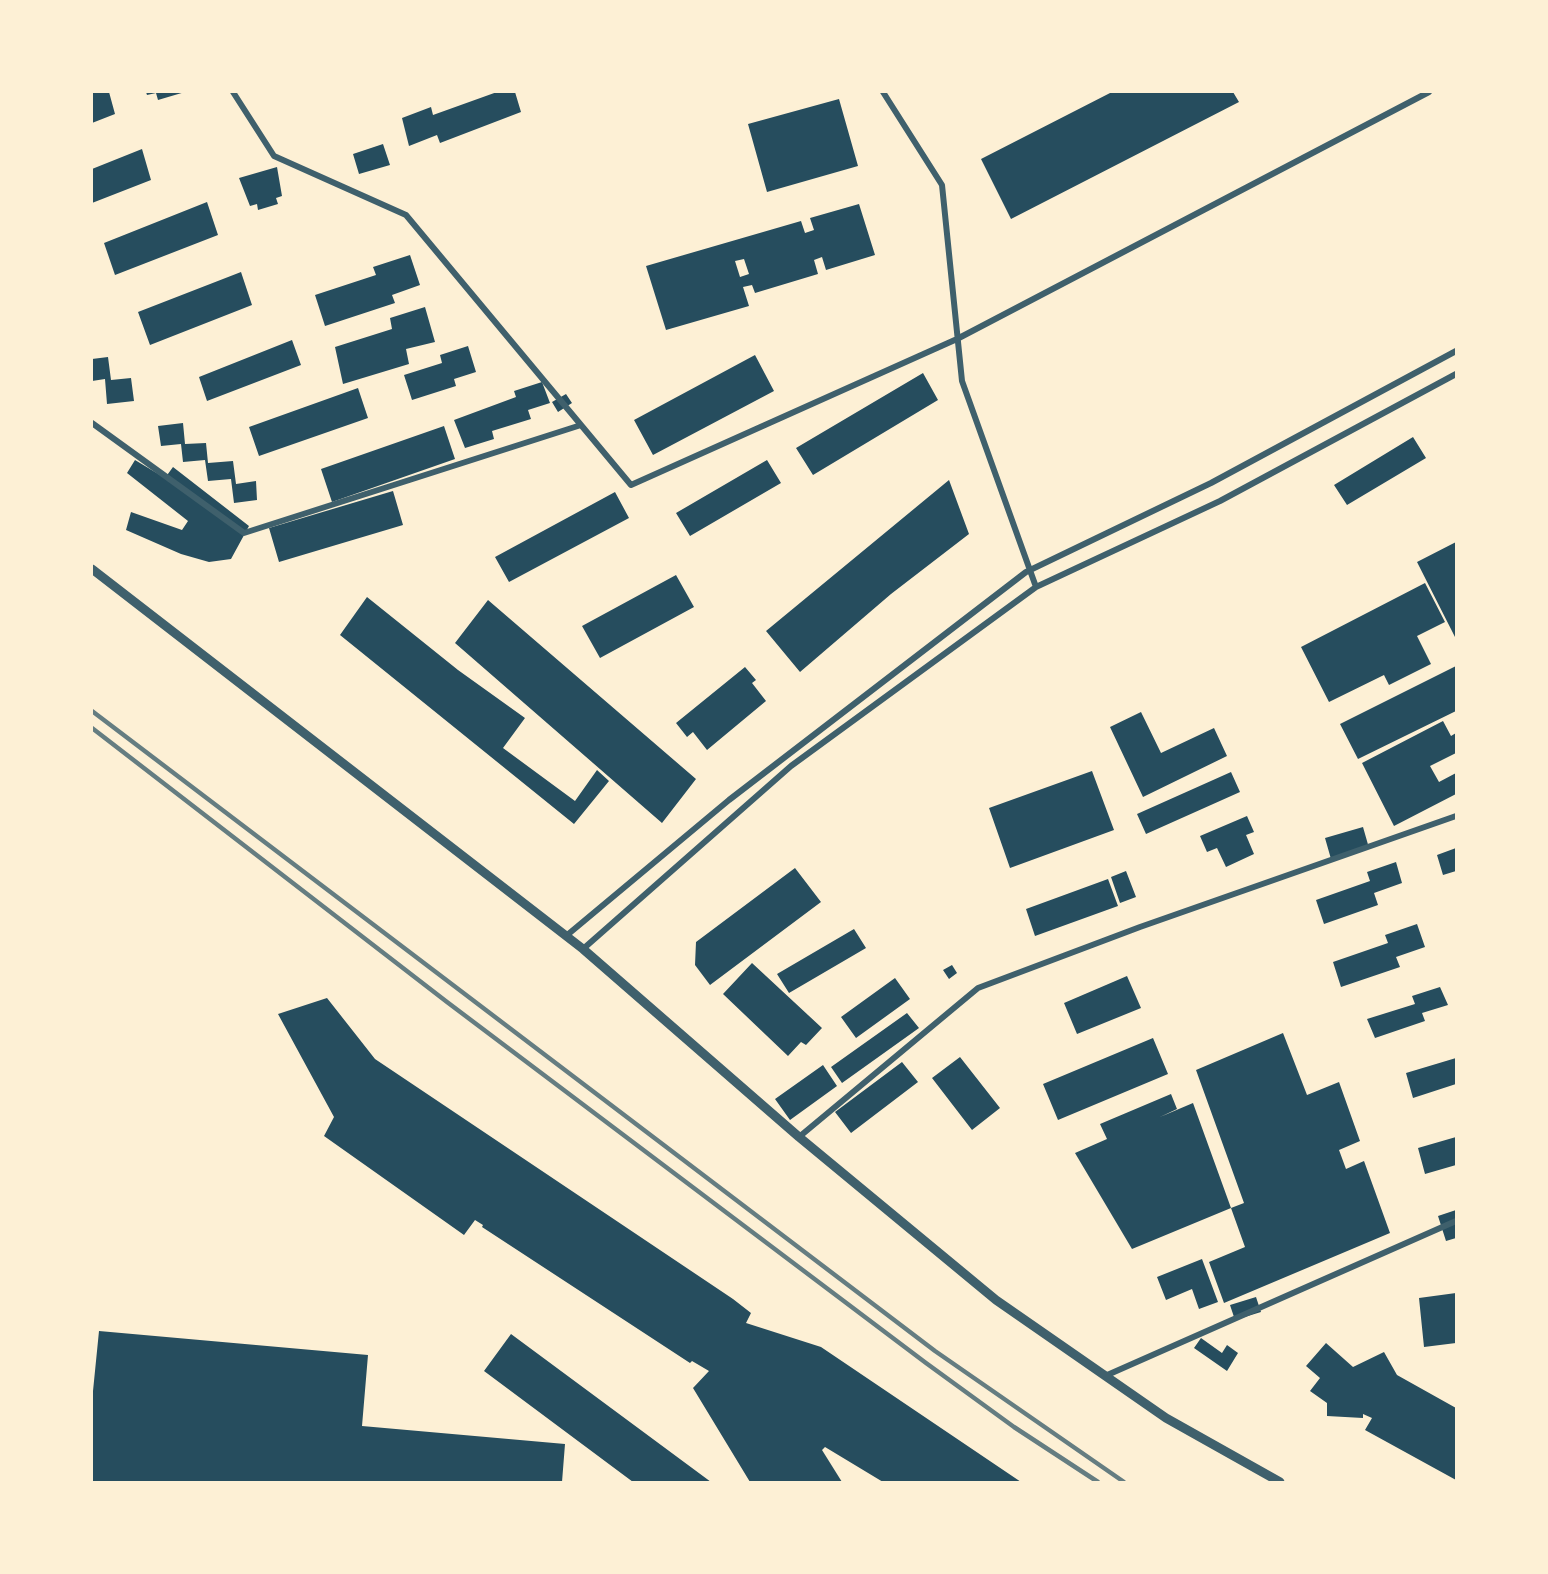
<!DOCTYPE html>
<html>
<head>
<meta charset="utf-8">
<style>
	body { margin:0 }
	#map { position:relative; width:1548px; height:1574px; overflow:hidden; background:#fdf0d5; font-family:"Nunito Sans",sans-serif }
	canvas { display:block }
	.frame { position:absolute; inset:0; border:93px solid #fdf0d5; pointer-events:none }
</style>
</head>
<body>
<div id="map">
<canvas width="1548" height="1574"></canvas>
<div class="frame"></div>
</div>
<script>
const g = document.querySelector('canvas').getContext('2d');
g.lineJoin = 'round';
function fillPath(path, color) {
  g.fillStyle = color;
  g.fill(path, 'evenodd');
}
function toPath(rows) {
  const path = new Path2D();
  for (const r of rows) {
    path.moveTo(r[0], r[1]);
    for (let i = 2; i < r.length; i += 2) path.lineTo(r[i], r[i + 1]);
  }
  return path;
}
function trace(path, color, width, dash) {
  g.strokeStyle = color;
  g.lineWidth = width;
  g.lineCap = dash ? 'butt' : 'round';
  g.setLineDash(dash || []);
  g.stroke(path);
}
const building = toPath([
	[92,92,109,92,115,114,92,123],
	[146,92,185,92,158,100,156,93,147,95],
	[497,92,515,92,521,112,440,143,437,135,409,146,402,118,431,107,433,115],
	[1112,92,1233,92,1239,102,1011,219,981,159],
	[839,99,858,166,767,192,748,124],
	[383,144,390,165,359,174,353,154],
	[142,149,151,180,92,203,92,169],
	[277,167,282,196,276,198,278,204,258,210,257,204,250,206,239,178],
	[207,202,218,235,115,275,104,243],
	[859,204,875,255,826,270,822,257,814,260,818,274,755,293,752,285,743,287,749,306,666,330,646,266,801,221,805,233,814,230,810,218],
	[744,259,749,274,740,277,735,261],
	[410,255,420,285,392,295,395,303,325,326,315,295,376,275,373,267],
	[241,272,252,305,150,345,138,312],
	[425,307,435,342,406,349,409,364,343,384,335,347,392,329,390,318],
	[292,340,301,365,207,401,199,377],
	[468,346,476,372,454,379,456,386,412,400,404,375,442,363,440,355],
	[755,355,774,391,653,455,634,420],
	[108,357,111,380,131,378,134,401,107,404,105,379,92,381,92,359],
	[923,373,938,400,813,475,796,448],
	[542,382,550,403,528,410,531,419,492,431,494,439,465,448,454,420,516,397,514,391],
	[358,388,368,418,259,456,249,427],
	[566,394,572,403,558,412,552,402],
	[183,423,185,444,206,443,208,463,233,461,236,484,256,481,257,500,234,503,231,479,208,481,205,460,183,462,181,444,161,446,158,426],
	[444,426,455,459,332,502,321,469],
	[1413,437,1426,458,1347,505,1334,485],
	[135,460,165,478,173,467,249,526,231,559,209,562,181,554,126,530,131,512,182,530,188,521,127,473],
	[767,460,781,483,690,536,676,513],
	[949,480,969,534,891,594,800,672,766,631],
	[393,491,403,525,279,562,269,528],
	[615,492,629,518,509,582,495,557],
	[1456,542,1456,639,1417,562],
	[676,575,694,607,600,658,582,626],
	[1425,583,1445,622,1417,636,1431,664,1389,685,1384,675,1329,702,1301,647],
	[367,597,458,670,525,718,503,748,575,801,597,770,609,781,574,824,340,635],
	[488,600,696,779,662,823,455,643],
	[1456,666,1456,711,1358,759,1340,724],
	[745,667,756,680,752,683,766,701,707,750,693,732,687,737,676,723],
	[1141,712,1161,753,1214,728,1227,756,1143,797,1110,727],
	[1443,721,1451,736,1456,733,1456,753,1430,766,1439,782,1456,773,1456,794,1394,826,1362,763],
	[1092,771,1114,830,1010,868,989,808],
	[1231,772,1240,792,1146,834,1137,814],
	[1247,816,1254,832,1246,835,1254,854,1226,867,1217,848,1207,852,1200,836],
	[1363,827,1369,848,1331,859,1325,838],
	[1456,848,1456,871,1443,875,1437,855],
	[1396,862,1402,883,1374,893,1378,905,1324,924,1316,900,1370,881,1367,872],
	[795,868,821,902,710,985,695,965,696,942],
	[1126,871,1136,897,1120,903,1111,877],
	[1108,879,1118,906,1035,936,1026,909],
	[1417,924,1425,947,1396,957,1400,967,1341,987,1333,962,1388,943,1385,935],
	[854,929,866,948,789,993,777,974],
	[752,963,822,1028,806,1045,801,1042,788,1056,723,994],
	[952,965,957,973,949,979,943,970],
	[1127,976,1141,1008,1077,1034,1064,1003],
	[895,978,910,999,856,1038,841,1017],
	[1440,987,1448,1005,1422,1013,1425,1021,1375,1038,1367,1019,1415,1004,1412,996],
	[327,998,375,1059,733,1299,751,1313,746,1323,821,1347,1021,1482,883,1482,825,1447,822,1450,842,1482,750,1482,693,1388,709,1371,692,1361,690,1363,482,1227,483,1225,475,1220,464,1235,324,1136,334,1117,278,1014],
	[907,1013,919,1028,842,1083,831,1067],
	[1283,1033,1307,1095,1339,1082,1360,1141,1339,1150,1346,1169,1364,1161,1390,1233,1224,1303,1209,1262,1245,1247,1231,1208,1244,1203,1196,1070],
	[1153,1038,1168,1074,1058,1120,1043,1084],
	[960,1057,1000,1108,972,1130,932,1078],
	[1456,1058,1456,1084,1413,1098,1406,1073],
	[902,1062,918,1082,851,1133,835,1112],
	[823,1065,837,1086,790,1120,775,1099],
	[1171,1094,1177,1109,1160,1117,1193,1103,1231,1208,1132,1249,1075,1153,1107,1139,1100,1124],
	[1456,1137,1456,1165,1425,1174,1418,1148],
	[1456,1210,1456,1238,1446,1241,1438,1216],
	[1202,1259,1218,1302,1199,1309,1192,1289,1166,1300,1157,1277],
	[1456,1293,1456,1343,1424,1347,1419,1298],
	[1256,1297,1261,1312,1235,1320,1230,1305],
	[99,1331,368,1355,362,1426,565,1444,562,1482,92,1482,92,1401],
	[511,1334,711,1482,633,1482,484,1371],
	[1201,1338,1222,1353,1227,1345,1238,1353,1227,1371,1194,1348],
	[1326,1343,1353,1367,1384,1352,1397,1375,1456,1408,1456,1480,1365,1430,1372,1418,1363,1414,1363,1418,1327,1416,1327,1403,1310,1391,1320,1378,1306,1366]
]);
const minor = toPath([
	[233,92,274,156,406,215,631,485,957,339,1429,92],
	[883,92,942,185,962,381,1036,587],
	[92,423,244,533,581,425],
	[566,936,729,800,1026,572,1211,483,1456,351],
	[583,949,791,766,1036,587,1220,501,1456,374],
	[799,1137,978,988,1140,927,1456,816],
	[1105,1376,1456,1221]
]);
const tertiary = toPath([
	[92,569,583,949,799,1137,996,1300,1166,1418,1280,1482]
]);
const rail = toPath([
	[92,711,935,1351,1124,1482],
	[92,728,447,1002,926,1363,1014,1427,1098,1482]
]);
fillPath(building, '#264d5e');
trace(minor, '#3f606c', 6);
trace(tertiary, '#3f606c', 9);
trace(rail, '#657d81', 4.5);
</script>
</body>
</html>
